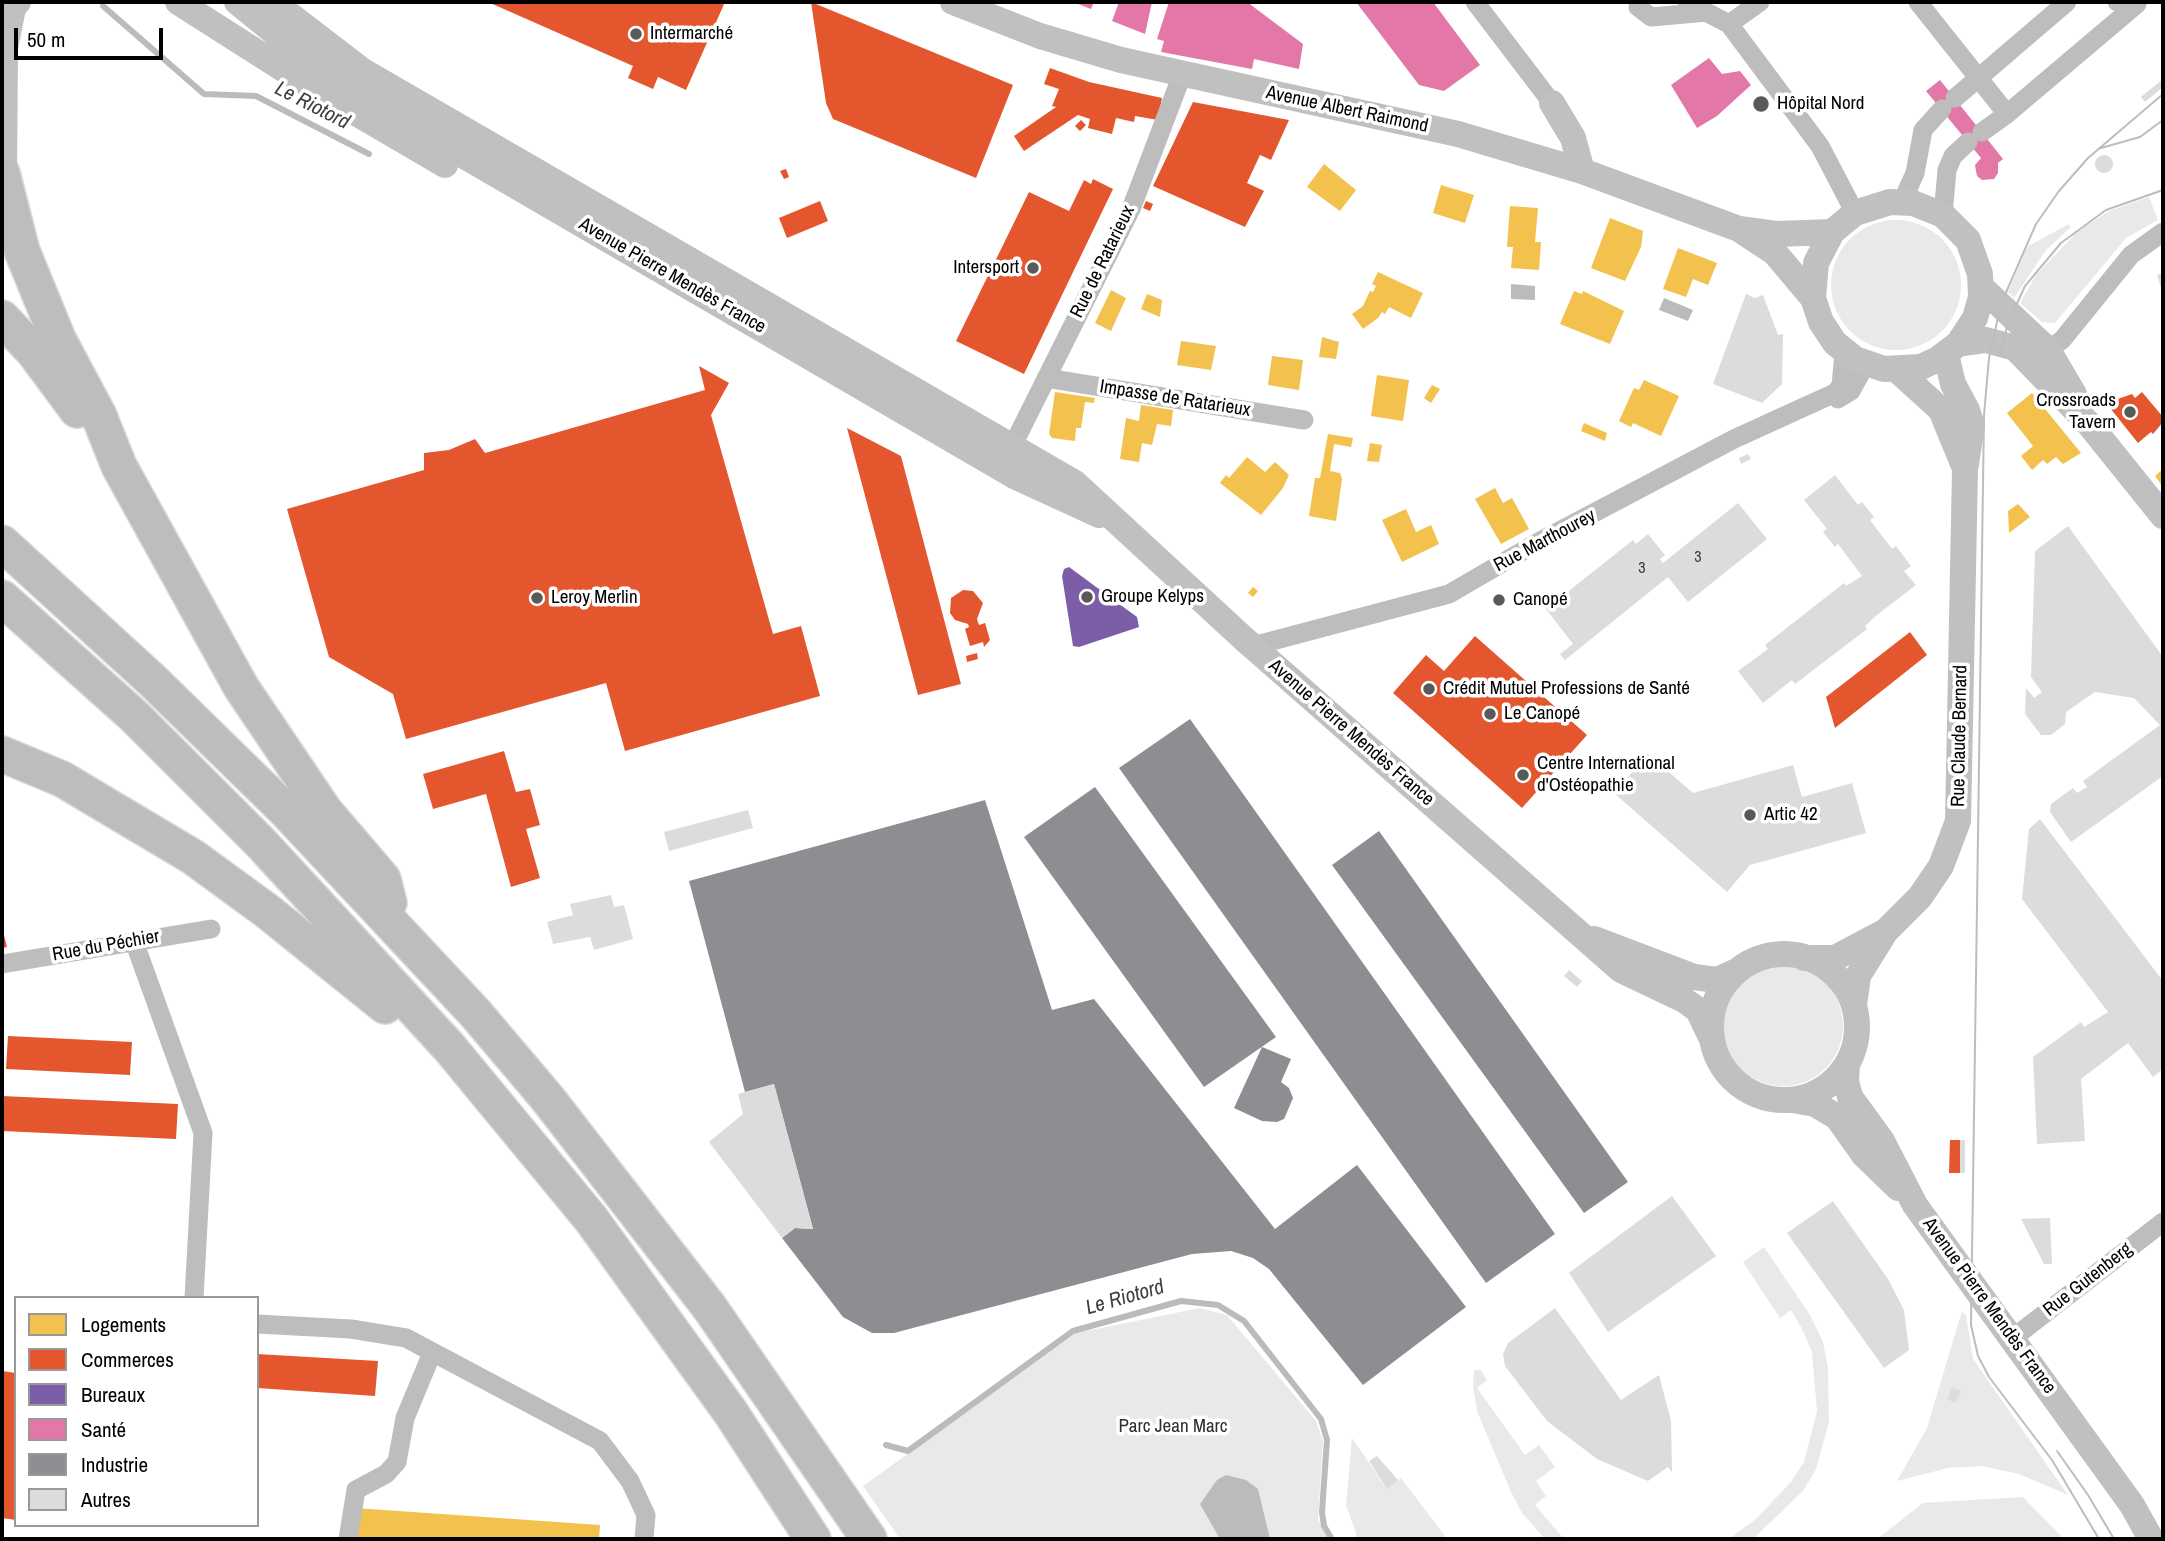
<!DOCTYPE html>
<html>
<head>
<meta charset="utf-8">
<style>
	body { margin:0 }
	#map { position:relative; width:2165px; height:1541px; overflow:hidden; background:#fff; font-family:"Archivo Narrow",sans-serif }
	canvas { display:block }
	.frame { position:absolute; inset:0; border:4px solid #000; pointer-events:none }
	.legend { position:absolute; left:14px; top:1296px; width:245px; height:231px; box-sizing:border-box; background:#fff; border:2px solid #999; margin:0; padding:9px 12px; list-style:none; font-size:21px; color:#000 }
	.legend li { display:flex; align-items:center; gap:14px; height:35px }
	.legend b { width:35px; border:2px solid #999 }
	.scale { position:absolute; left:14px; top:28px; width:149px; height:32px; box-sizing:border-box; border:4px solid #000; border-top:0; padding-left:9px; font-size:21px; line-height:24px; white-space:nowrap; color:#000; -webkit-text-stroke:5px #fff; paint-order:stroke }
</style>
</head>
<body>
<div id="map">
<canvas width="2165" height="1541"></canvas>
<div class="frame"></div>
<ul class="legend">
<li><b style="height:19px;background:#f2c14e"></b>Logements</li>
<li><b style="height:19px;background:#e4572e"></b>Commerces</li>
<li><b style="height:19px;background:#7b5ea7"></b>Bureaux</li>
<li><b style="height:19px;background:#e377a8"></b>Santé</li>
<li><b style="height:19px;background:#8d8d92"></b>Industrie</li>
<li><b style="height:19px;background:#dcdcdc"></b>Autres</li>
</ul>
<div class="scale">50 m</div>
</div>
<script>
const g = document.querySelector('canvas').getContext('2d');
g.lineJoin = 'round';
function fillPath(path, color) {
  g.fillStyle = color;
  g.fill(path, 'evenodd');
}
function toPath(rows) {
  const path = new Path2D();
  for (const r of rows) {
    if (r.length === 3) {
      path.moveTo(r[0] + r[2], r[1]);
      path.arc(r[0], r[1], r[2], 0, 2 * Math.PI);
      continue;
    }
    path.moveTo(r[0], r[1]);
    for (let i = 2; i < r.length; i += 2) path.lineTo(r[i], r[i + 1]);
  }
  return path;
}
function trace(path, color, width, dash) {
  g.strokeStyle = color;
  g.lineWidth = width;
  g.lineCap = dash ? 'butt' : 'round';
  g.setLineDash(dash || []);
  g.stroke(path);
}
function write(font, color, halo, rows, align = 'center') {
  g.font = font + ' "Archivo Narrow",sans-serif';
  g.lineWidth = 7;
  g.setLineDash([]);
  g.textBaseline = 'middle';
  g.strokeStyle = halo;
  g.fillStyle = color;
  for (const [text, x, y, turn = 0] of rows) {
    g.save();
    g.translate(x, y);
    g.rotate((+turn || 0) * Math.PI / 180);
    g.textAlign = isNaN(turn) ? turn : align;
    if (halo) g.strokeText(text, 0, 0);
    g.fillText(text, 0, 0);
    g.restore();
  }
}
const green = toPath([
	[2149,197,2158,220,2126,238,2055,323,2042,322,2020,303,2036,275,2076,233,2109,211],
	[1896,285,65],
	[2069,224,2071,227,2046,250,2014,298,2008,292,2028,246],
	[1783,1026,60],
	[1764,1247,1810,1315,1823,1342,1828,1369,1829,1422,1816,1469,1803,1491,1753,1539,1729,1539,1756,1519,1791,1482,1804,1462,1817,1411,1812,1352,1802,1329,1791,1310,1780,1318,1743,1262],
	[1200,1308,1227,1315,1316,1421,1323,1441,1318,1520,1329,1539,900,1539,863,1486,1076,1333],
	[1962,1311,1966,1315,1973,1359,2068,1495,2019,1474,1982,1466,1948,1468,1897,1481,1927,1428],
	[1474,1370,1481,1370,1487,1380,1477,1388,1525,1455,1539,1445,1555,1467,1536,1481,1546,1496,1535,1505,1564,1539,1545,1539,1522,1513,1511,1492,1477,1411,1473,1386],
	[1352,1438,1386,1488,1401,1478,1445,1536,1442,1539,1358,1539,1346,1505],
	[2023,1497,2064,1539,1877,1539,1923,1503]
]);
const water = toPath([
	[1511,284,1535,286,1535,300,1511,299],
	[1664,298,1693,310,1688,321,1659,310],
	[1226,1475,1246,1480,1258,1489,1270,1539,1220,1539,1200,1504,1217,1480]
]);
const homes = toPath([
	[1324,164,1356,190,1340,211,1307,187],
	[1441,185,1474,195,1465,223,1433,213],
	[1510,206,1538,208,1535,242,1541,242,1539,270,1511,268,1513,247,1507,247],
	[1610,218,1643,231,1641,247,1625,281,1591,268],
	[1678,248,1717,263,1708,285,1693,279,1686,297,1663,289],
	[1378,272,1423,293,1411,318,1389,307,1385,314,1382,312,1378,318,1363,329,1352,314,1363,306,1370,291,1373,292,1376,286,1372,284],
	[1111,290,1126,298,1111,331,1095,323],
	[1574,291,1582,294,1583,291,1624,311,1610,344,1560,324],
	[1147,294,1162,300,1160,317,1141,309],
	[1322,337,1339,342,1336,359,1319,357],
	[1181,341,1216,346,1211,370,1177,365],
	[1272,356,1303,360,1299,390,1268,385],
	[1377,375,1409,380,1403,421,1371,416],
	[1644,380,1679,396,1661,436,1633,423,1631,427,1619,421,1634,388,1639,390],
	[1432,385,1440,389,1431,403,1424,398],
	[1055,392,1095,398,1094,403,1085,402,1081,428,1076,428,1075,441,1052,438,1049,434],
	[2032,393,2081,453,2063,464,2056,457,2047,464,2043,460,2032,470,2021,456,2033,446,2007,413],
	[1141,405,1173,410,1171,426,1157,424,1152,445,1142,443,1139,462,1120,459,1126,418,1139,421],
	[1584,423,1607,433,1605,441,1581,431],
	[1328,434,1353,438,1351,447,1334,444,1330,471,1340,473,1342,479,1336,521,1309,516,1315,478,1320,478],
	[1370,443,1382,445,1379,462,1367,461],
	[1247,457,1265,472,1275,462,1289,475,1283,488,1261,515,1220,483,1226,475,1229,478],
	[2163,469,2163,487,2155,476],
	[1495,488,1503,503,1512,498,1529,529,1501,544,1475,499],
	[2018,504,2030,517,2009,533,2008,511],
	[1406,509,1416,532,1431,525,1439,544,1402,562,1382,520],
	[1253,587,1258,591,1253,597,1248,593],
	[355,1508,600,1525,599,1539,353,1539]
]);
const shops = toPath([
	[488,2,725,2,686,90,658,77,653,89,628,78,633,66],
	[811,2,1013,85,976,178,833,119,826,103],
	[1050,68,1089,82,1162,98,1158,120,1135,116,1134,122,1116,118,1112,134,1088,128,1090,119,1078,115,1024,151,1014,136,1056,107,1052,106,1059,89,1044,84],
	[1193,102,1289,120,1271,160,1260,155,1247,183,1264,191,1245,227,1153,186],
	[1081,120,1086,125,1080,131,1075,126],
	[786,169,789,177,784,179,780,171],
	[1093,179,1113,189,1024,374,956,341,1029,192,1069,211,1084,180,1091,184],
	[820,201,828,221,787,238,779,218],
	[1146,201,1153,204,1150,211,1143,208],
	[699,366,729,383,711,415,773,634,801,626,820,696,625,751,606,683,406,739,393,694,329,657,287,509,424,470,424,453,449,450,475,439,485,453,705,390],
	[2142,392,2163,417,2163,422,2153,434,2151,432,2138,443,2106,403,2132,394,2135,398],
	[847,428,901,456,961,684,918,695],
	[963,590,973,591,983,603,977,619,979,625,985,623,990,640,984,647,983,642,970,646,965,629,969,627,968,624,955,620,950,613,951,598],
	[1910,632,1927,655,1835,728,1826,697],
	[1475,636,1587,735,1522,808,1393,693,1426,655,1444,671],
	[977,653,978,659,967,662,966,656],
	[504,751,516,792,530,789,540,825,526,829,540,878,511,887,486,794,433,809,423,774],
	[2,927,7,947,2,948],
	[8,1036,132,1042,130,1075,6,1069],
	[2,1096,178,1104,176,1139,2,1131],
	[1950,1140,1960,1140,1960,1173,1949,1173],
	[257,1354,378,1361,375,1396,257,1388],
	[2,1371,16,1373,16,1520,2,1518]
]);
const offices = toPath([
	[1069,567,1137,617,1139,627,1079,647,1073,646,1062,576,1064,569]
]);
const health = toPath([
	[1073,2,1094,2,1091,9],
	[1119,2,1152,2,1145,34,1112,21],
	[1169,2,1247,2,1303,44,1299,69,1254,59,1252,69,1161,52,1164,41,1157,39],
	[1356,2,1433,2,1480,65,1444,91,1419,85],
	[1709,58,1722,74,1740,71,1751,85,1717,116,1697,128,1671,85],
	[1940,80,2003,159,1998,163,1998,173,1994,179,1982,180,1977,176,1975,165,1981,158,1926,91]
]);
const industry = toPath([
	[1190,719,1555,1234,1486,1283,1119,768],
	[1095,787,1276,1037,1204,1087,1024,837],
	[985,800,1052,1010,1094,999,1275,1229,1357,1165,1466,1307,1363,1385,1269,1269,1253,1258,1231,1251,1192,1254,894,1333,872,1333,843,1317,782,1238,795,1228,813,1229,774,1084,745,1092,689,881],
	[1379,831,1628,1182,1584,1213,1332,865],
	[1262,1047,1291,1059,1281,1082,1289,1088,1293,1098,1284,1119,1277,1122,1262,1121,1234,1108]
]);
const stream = toPath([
	[103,6,204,94,256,96,369,154],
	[886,1445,908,1451,1073,1331,1181,1301,1218,1305,1244,1321,1321,1419,1327,1440,1322,1512,1324,1526,1332,1539]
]);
const building = toPath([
	[2163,79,2163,87,2145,102,2141,97],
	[2104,164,9],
	[2163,273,2163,294,2157,275],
	[1746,294,1755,298,1763,295,1778,335,1783,334,1782,384,1762,403,1713,384],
	[1748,454,1751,459,1741,464,1739,458],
	[1835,475,1858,505,1862,502,1874,517,1870,520,1892,549,1896,546,1911,566,1904,571,1916,585,1877,615,1865,626,1867,629,1795,684,1792,680,1763,703,1738,671,1768,649,1765,645,1844,583,1846,586,1862,576,1838,544,1835,547,1823,532,1827,529,1804,500],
	[1738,503,1767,539,1688,602,1668,577,1565,660,1560,654,1573,644,1546,609,1633,540,1636,544,1648,534,1665,555,1660,559,1663,563],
	[2068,526,2163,657,2163,776,2071,842,2050,812,2051,804,2073,788,2077,793,2087,787,2083,781,2160,725,2134,698,2095,692,2066,712,2065,724,2051,735,2041,735,2025,714,2026,688,2034,698,2042,692,2031,677,2035,551],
	[1498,593,1505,602,1500,606,1493,598],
	[1648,754,1693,793,1793,765,1802,797,1852,783,1866,833,1750,865,1727,892,1614,793],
	[748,810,753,828,669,851,664,832],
	[2040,819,2163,981,2163,1069,2153,1077,2128,1043,2081,1079,2085,1141,2037,1144,2033,1057,2081,1022,2084,1027,2108,1012,2022,899,2029,829],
	[611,895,614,907,624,905,633,939,594,950,590,937,553,944,547,922,573,915,570,904],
	[1569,970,1582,981,1577,987,1564,976],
	[774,1084,813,1229,795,1228,782,1238,709,1142,743,1114,738,1094],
	[1960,1140,1965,1140,1965,1173,1960,1173],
	[1672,1196,1716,1256,1608,1332,1569,1273],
	[1833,1201,1888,1279,1904,1310,1909,1350,1884,1368,1787,1233],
	[2050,1218,2052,1264,2044,1264,2021,1219],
	[1555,1308,1621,1400,1659,1375,1671,1421,1672,1472,1668,1467,1648,1481,1597,1459,1547,1421,1505,1366,1503,1354,1508,1343],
	[1952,1387,1961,1391,1955,1403,1947,1399],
	[1377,1456,1398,1480,1387,1489,1369,1461]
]);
const street = toPath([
	[1475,2,1552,103],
	[1639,2,1638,7,1651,17,1707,12],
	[1687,2,1729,24,1820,146,1855,213],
	[1918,2,2007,114],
	[1729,24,1760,2],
	[1955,98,2067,2],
	[1982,132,2007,114,2137,4,2117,2],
	[1902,202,1915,173,1923,130,1942,109],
	[1943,215,1947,170,1953,156,1968,142],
	[2039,356,2062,340,2131,255,2163,232],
	[1046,378,1304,420],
	[1838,399,1851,391,1866,364],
	[1013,445,1131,209,1182,75],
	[1253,646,1449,594,1533,545,1734,439,1835,393,1841,386,1844,352],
	[134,941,203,1133,194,1298],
	[2,964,211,929],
	[257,1324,351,1329,406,1338,600,1441,630,1481,646,1515,644,1539],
	[2013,1338,2163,1222],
	[348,1539,356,1490,386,1474,397,1462,405,1418,432,1353]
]);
const secondary = toPath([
	[178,2,310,86,445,165],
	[237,2,285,41,375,104,1016,477,1099,515],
	[273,2,363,71,1075,483,1243,638,1621,970,1684,1000,1698,1010,1710,1035],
	[953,2,1040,36,1121,60,1458,134,1582,171,1739,229,1776,234,1832,232],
	[1552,103,1573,138,1582,171],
	[4,184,5,48,13,8,18,2],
	[1743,232,1775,253,1813,298,1821,322,1835,343,1855,359,1884,369,1921,367,1938,359,1958,344,1975,318,1981,297,1980,274,1968,240,1943,215,1913,203,1890,202,1855,213,1832,232,1816,263,1813,298],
	[1981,287,2048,350,2074,394],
	[1958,344,1986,340,2015,348,2089,424,2163,516],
	[1897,370,1941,410,1964,466],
	[1594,939,1694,977,1717,980,1735,972],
	[1784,1027,73],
	[1804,958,1835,958,1886,931,1920,897,1941,866,1958,821,1965,470,1972,425,1967,410,1953,384,1946,354],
	[1854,1005,1858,976,1884,934],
	[1847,1064,1846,1081,1850,1097,1882,1141,1915,1205,2132,1505,2151,1539],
	[1793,1100,1815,1104,1837,1117,1864,1155,1898,1188]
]);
const highway = toPath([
	[2,173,22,251,58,339,99,416,119,466,241,687,324,810,383,879,389,903],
	[2,318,34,352,77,410],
	[2,543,153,681,287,812,476,1014,548,1099,710,1308,869,1539],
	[2,598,135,717,260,842,449,1047,591,1219,731,1413,813,1539],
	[2,754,62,779,193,857,267,911,385,1006]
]);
const tram = toPath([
	[2101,148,2140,137,2163,120],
	[2000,355,2008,323,2025,286,2061,243,2106,210,2163,190],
	[2057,1451,2088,1495,2114,1539],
	[2099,1539,2052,1460,1989,1377,1978,1356,1971,1325,1984,415,1989,358,2001,304,2036,224,2059,191,2088,158,2163,94]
]);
const markers = [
	[636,34,7,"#595959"],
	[1761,104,9,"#595959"],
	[1033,268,7,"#595959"],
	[2130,412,7,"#595959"],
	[1087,597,7,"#595959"],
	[537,598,7,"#595959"],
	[1499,600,7,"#595959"],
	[1429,689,7,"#595959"],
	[1490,714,7,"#595959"],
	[1523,775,7,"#595959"],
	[1750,815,7,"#595959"]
];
const numberNames = [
	["3",1698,558],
	["3",1642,569]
];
const poiNames = [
	["Intermarché",650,34],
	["Hôpital Nord",1777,104],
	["Intersport",1019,268,"right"],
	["Crossroads",2116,401,"right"],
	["Tavern",2116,423,"right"],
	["Groupe Kelyps",1101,597],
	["Leroy Merlin",551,598],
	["Canopé",1513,600],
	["Crédit Mutuel Professions de Santé",1443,689],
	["Le Canopé",1504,714],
	["Centre International",1537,764],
	["d'Ostéopathie",1537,786],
	["Artic 42",1764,815]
];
const streetNames = [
	["Avenue Albert Raimond",1347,110,12],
	["Rue de Ratarieux",1103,262,-64],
	["Avenue Pierre Mendès France",672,276,30],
	["Impasse de Ratarieux",1175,399,9],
	["Rue Marthourey",1545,541,-28],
	["Avenue Pierre Mendès France",1351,733,41],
	["Rue Claude Bernard",1960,736,-89],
	["Rue du Péchier",106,946,-10],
	["Rue Gutenberg",2088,1280,-38],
	["Avenue Pierre Mendès France",1989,1306,54]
];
const parkNames = [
	["Parc Jean Marc",1173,1427]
];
const waterNames = [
	["Le Riotord",312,106,27],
	["Le Riotord",1125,1298,-16]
];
fillPath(green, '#e9e9e9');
fillPath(water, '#bbb');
fillPath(homes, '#f2c14e');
fillPath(shops, '#e4572e');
fillPath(offices, '#7b5ea7');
fillPath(health, '#e377a8');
fillPath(industry, '#8d8d92');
trace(stream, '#bbb', 6);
fillPath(building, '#dcdcdc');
trace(highway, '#dbdbdb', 38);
trace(street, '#bdbdbd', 19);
trace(secondary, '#c0c0c0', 26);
trace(highway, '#bdbdbd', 35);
trace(tram, '#bdbdbd', 2);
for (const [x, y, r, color] of markers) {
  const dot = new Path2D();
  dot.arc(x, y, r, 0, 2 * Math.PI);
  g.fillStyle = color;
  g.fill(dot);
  trace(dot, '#fff', 2.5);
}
write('16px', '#373737', null, numberNames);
write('19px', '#000', '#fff', poiNames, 'left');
write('19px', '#000', '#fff', streetNames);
write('19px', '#2e2e2e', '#fff', parkNames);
write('italic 21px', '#3f3f3f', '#fff', waterNames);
</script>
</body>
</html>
